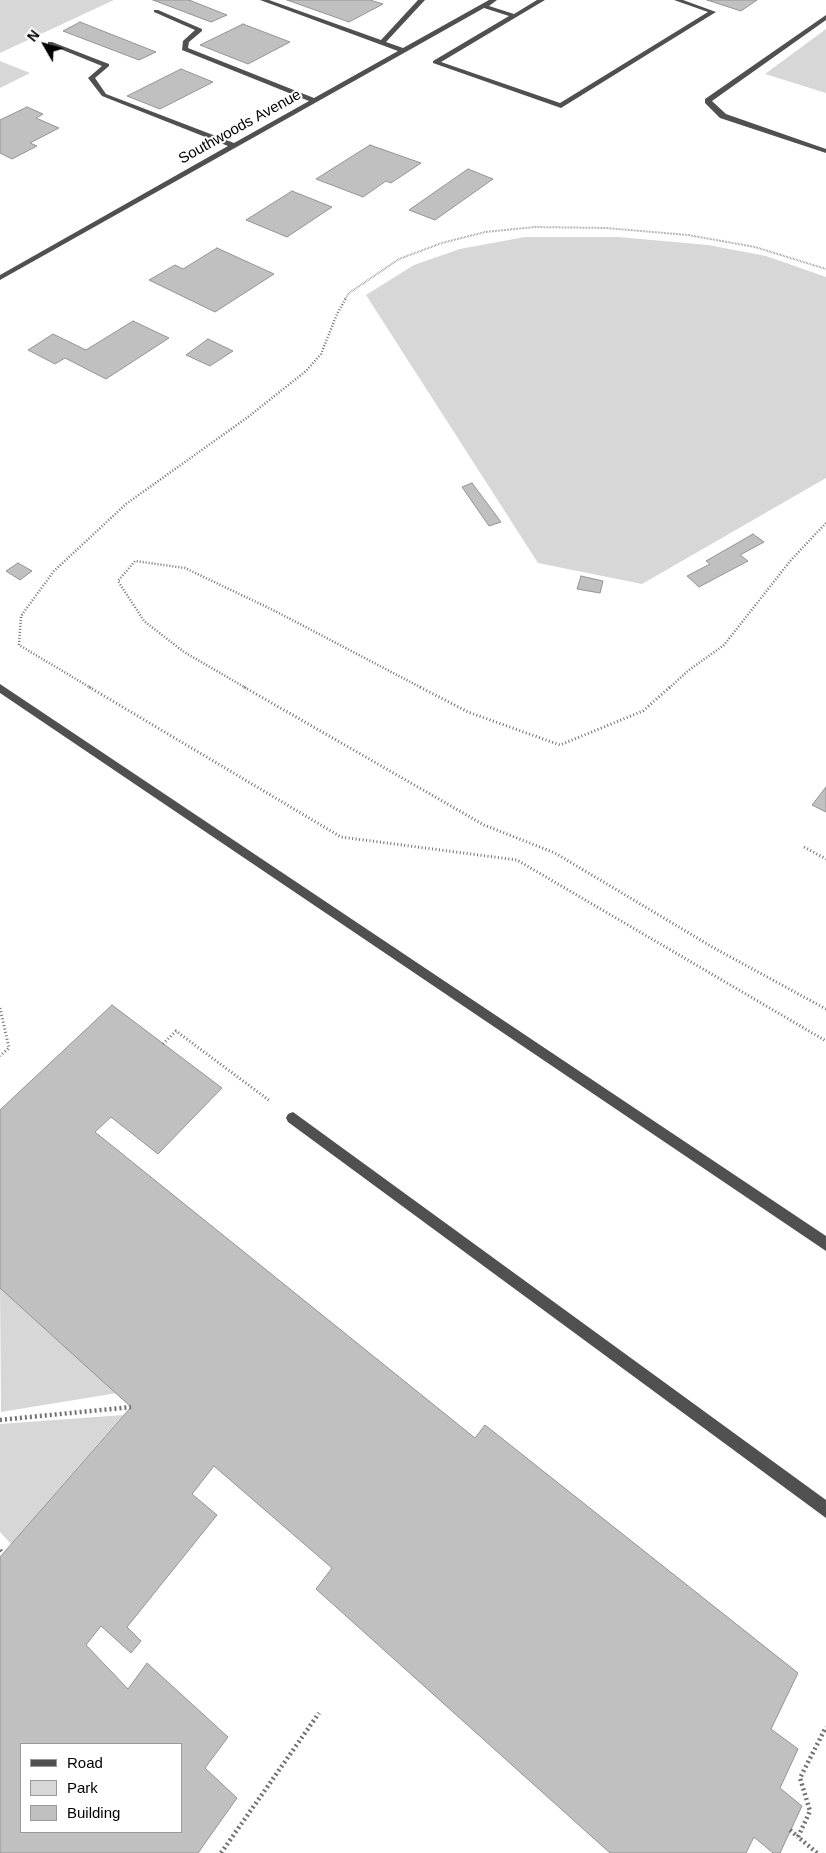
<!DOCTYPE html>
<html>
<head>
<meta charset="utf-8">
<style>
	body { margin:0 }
	#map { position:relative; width:826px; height:1853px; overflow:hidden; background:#fff; font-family:Helvetica,sans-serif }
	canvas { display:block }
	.legend { position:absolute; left:20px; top:1743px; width:162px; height:90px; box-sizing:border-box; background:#fff; border:1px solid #999; margin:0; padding:6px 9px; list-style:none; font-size:15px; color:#000 }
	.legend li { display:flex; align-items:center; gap:10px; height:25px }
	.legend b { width:25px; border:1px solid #999 }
	.north { position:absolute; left:20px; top:20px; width:50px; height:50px; -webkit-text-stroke:4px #fff; paint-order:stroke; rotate:308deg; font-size:14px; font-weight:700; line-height:20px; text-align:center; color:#000 }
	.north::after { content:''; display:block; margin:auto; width:18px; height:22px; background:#000; clip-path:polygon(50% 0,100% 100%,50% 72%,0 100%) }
</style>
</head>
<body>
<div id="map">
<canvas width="826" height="1853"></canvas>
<ul class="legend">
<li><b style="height:6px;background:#505050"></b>Road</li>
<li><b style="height:14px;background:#d7d7d7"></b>Park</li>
<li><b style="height:14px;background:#c0c0c0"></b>Building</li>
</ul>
<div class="north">N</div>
</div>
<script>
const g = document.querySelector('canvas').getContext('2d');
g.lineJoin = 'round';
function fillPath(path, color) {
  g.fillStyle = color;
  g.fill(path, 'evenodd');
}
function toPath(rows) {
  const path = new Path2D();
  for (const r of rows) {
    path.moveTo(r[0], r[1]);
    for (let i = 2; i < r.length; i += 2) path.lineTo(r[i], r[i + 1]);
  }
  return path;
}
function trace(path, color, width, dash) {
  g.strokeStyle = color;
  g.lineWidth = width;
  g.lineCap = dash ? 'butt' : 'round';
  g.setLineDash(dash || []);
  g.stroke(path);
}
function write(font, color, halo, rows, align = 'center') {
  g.font = font + ' Helvetica,sans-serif';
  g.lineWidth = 4;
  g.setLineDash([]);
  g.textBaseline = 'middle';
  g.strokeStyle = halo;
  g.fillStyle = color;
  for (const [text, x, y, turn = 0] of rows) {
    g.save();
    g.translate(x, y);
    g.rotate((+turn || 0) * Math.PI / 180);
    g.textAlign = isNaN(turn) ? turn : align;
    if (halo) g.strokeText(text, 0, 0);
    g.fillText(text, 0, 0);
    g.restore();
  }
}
const green = toPath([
	[0,0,114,0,0,53],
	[826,29,826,93,765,74],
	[0,61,30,73,0,88],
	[525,237,618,237,708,245,766,256,826,277,826,478,642,584,538,563,366,295,414,265,460,249],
	[0,1288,117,1393,1,1412],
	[123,1415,11,1544,0,1532,0,1424]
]);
const building = toPath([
	[153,0,189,0,227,15,211,22,153,0],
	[287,0,370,0,383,4,349,22,287,0],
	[707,0,757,0,741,11,707,0],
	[80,22,156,52,139,60,63,31,80,22],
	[243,24,290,42,248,64,200,45,243,24],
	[181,69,213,82,160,109,127,96,181,69],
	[27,107,43,114,36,118,59,128,30,143,37,146,12,159,0,153,0,120,27,107],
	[370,145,421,163,391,183,386,181,363,197,316,179,370,145],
	[468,169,493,179,435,220,409,210,468,169],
	[292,191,332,207,287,237,246,220,292,191],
	[217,248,274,274,215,312,149,280,175,265,183,269,217,248],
	[133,321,169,338,106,379,65,358,55,364,28,350,53,334,86,350,133,321],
	[208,339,233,351,210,366,186,355,208,339],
	[472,483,501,522,489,526,462,487,472,483],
	[753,534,764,542,740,555,748,561,699,587,687,576,710,564,706,561,753,534],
	[18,563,32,571,20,580,6,571,18,563],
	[581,576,603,581,600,593,577,589,581,576],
	[826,787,826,812,812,805,826,787],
	[112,1005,222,1088,158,1154,111,1117,95,1132,475,1438,485,1425,798,1673,771,1729,798,1749,780,1788,802,1806,780,1853,773,1853,754,1837,746,1853,610,1853,316,1589,332,1568,214,1466,192,1494,217,1515,127,1627,141,1641,131,1653,101,1626,86,1645,128,1689,147,1663,228,1737,205,1768,237,1798,198,1853,0,1853,0,1557,131,1407,0,1288,0,1110,112,1005],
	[21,1744,181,1744,181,1832,21,1832,21,1744]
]);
const pathFar3 = toPath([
	[345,299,349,293,399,259,442,243,485,232,535,227,606,228,688,235,755,247,826,269]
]);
const pathFar2 = toPath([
	[91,688,19,645,21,616,54,571,126,504,248,417,306,371,321,354,337,314,346,298],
	[246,688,184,652,144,621,118,581,135,561,185,568,275,611,422,688],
	[669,688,689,670,724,645,791,560,826,523]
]);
const pathFar1 = toPath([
	[89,687,341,837,517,860,826,1041],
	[244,687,484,825,555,853,714,948,826,1009],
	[420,687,468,712,560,745,643,711,670,687],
	[804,847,826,859],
	[0,1008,9,1048,0,1056],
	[163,1044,176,1031,270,1101]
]);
const path = toPath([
	[0,1420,131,1407],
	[0,1550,3,1554],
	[790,1830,798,1837],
	[221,1853,319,1713],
	[817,1853,798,1837,810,1811,800,1778,826,1727]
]);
const minor = toPath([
	[260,0,269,0,381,40,418,0,425,0,386,42,403,48,489,0,497,0,489,6,514,14,537,0,545,0,441,62,560,103,708,12,674,0,683,0,716,12,561,108,433,63,433,61,509,16,484,8,0,280,0,275,228,146,102,96,88,78,102,66,48,44,48,42,52,42,109,64,109,66,95,78,106,94,234,143,309,101,182,50,183,41,195,30,154,12,154,10,158,10,202,29,202,31,189,42,188,48,314,98,398,51,260,0],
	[826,15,826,20,712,101,726,114,826,149,826,153,720,118,705,103,705,99,826,15],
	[0,684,826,1236,826,1251,0,693,0,684],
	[293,1112,826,1500,826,1518,288,1122,286,1118,288,1114,293,1112]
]);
const farStreetnames = [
	["Southwoods Avenue",240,127,-29]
];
fillPath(green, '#d7d7d7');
fillPath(building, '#c0c0c0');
trace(building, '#949494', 1);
trace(pathFar3, '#727272', 2, [0.5, 1]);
trace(pathFar2, '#727272', 2.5, [1, 2]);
trace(pathFar1, '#727272', 3, [1, 2.5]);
trace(path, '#727272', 4.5, [2, 3]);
fillPath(minor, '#505050');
write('15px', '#000', '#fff', farStreetnames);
</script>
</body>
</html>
